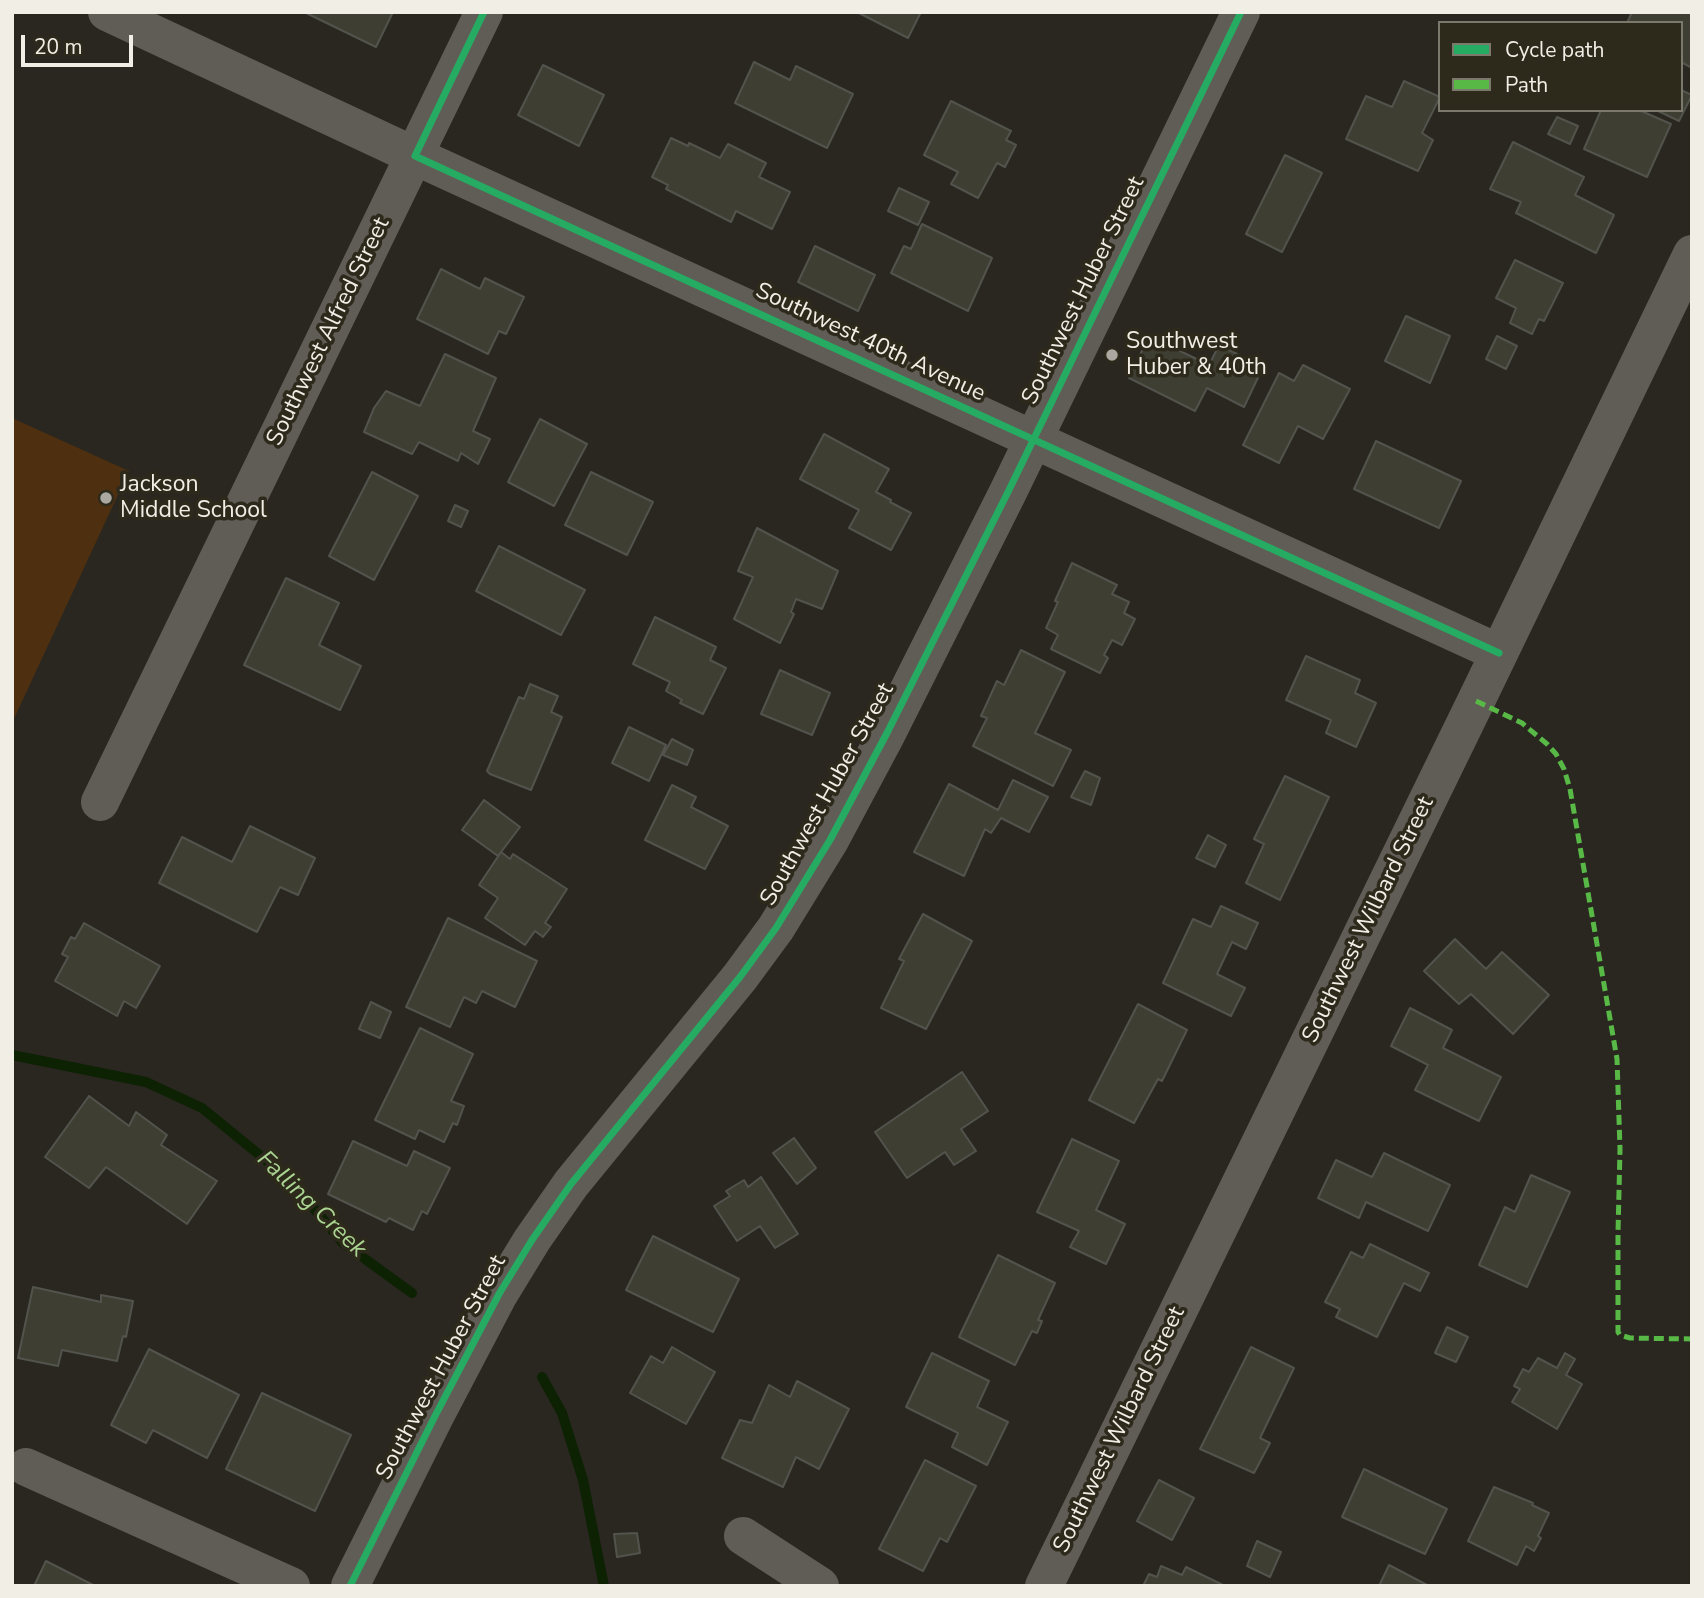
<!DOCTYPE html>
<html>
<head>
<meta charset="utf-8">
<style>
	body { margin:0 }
	#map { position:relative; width:1704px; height:1598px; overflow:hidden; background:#292720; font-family:"Nunito Sans",sans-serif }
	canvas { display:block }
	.frame { position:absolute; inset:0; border:14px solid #f0eee5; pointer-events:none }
	.legend { position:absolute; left:1438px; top:21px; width:245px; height:91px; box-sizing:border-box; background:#2d2a1c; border:2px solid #7b786c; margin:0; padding:9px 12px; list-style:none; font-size:21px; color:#f0eee5 }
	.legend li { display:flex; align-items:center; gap:14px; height:35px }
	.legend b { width:35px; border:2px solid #7b786c }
	.scale { position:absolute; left:21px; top:35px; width:112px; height:32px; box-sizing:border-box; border:4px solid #f0eee5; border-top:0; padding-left:9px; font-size:21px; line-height:24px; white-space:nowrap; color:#f0eee5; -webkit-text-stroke:5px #2d2a1c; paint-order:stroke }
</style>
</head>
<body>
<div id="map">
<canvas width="1704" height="1598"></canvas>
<div class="frame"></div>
<ul class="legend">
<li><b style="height:9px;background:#26ab63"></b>Cycle path</li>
<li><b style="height:9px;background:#58b947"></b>Path</li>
</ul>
<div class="scale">20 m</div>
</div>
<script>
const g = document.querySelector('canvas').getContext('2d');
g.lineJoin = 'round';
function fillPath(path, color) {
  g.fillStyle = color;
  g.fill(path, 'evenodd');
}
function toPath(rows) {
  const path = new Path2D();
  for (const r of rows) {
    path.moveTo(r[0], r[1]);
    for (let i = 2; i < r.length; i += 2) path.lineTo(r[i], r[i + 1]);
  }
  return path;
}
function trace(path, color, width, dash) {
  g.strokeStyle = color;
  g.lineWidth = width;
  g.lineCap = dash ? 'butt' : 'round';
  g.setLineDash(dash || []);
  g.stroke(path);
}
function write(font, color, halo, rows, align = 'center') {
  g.font = font + ' "Nunito Sans",sans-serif';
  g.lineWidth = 7;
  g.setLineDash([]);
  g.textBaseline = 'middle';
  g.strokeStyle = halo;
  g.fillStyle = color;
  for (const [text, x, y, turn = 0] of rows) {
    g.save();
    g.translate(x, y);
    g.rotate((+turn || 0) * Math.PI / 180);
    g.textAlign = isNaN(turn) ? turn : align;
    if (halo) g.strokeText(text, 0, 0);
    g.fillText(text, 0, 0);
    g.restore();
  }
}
const green = toPath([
	[12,418,129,471,12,723]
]);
const stream = toPath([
	[12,1055,146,1082,202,1108,289,1179,343,1243,412,1293],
	[542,1377,562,1413,583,1480,604,1586]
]);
const building = toPath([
	[304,12,393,12,376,47,304,12],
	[857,12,921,12,908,38,857,12],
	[1632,12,1692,12,1692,68,1681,62,1681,23,1627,23,1632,12],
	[754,62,790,80,796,66,853,94,827,148,735,103,754,62],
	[543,65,604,95,579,146,518,115,543,65],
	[1404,81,1440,97,1422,133,1433,140,1418,171,1346,139,1366,96,1392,107,1404,81],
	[1681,90,1692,95,1679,121,1656,110,1681,110,1681,90],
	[951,101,1011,131,1006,140,1016,145,1005,167,997,163,978,198,951,184,958,172,924,155,951,101],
	[1601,110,1639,110,1671,124,1647,177,1584,149,1601,110],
	[1557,117,1578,126,1570,144,1548,134,1557,117],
	[671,138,688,146,689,143,720,158,728,144,766,163,759,177,790,192,772,229,736,211,731,222,666,189,668,185,652,177,671,138],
	[1513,142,1584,177,1575,195,1614,215,1596,253,1516,213,1521,202,1490,189,1513,142],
	[1285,155,1322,173,1282,252,1246,234,1285,155],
	[899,188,929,202,918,225,888,211,899,188],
	[922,224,992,258,968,311,891,273,904,246,911,249,922,224],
	[815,246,875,275,858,311,798,282,815,246],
	[1515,260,1563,283,1544,321,1539,319,1532,334,1510,323,1516,308,1496,298,1515,260],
	[441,269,480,289,485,278,524,297,506,334,499,331,488,354,417,319,441,269],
	[1406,316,1450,336,1430,383,1385,361,1406,316],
	[1149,336,1209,365,1219,345,1263,367,1244,407,1207,388,1195,411,1129,378,1149,336],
	[1497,336,1517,346,1506,369,1486,359,1497,336],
	[445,354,496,378,473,431,490,439,478,464,461,453,458,461,419,442,412,454,364,432,374,408,386,391,420,406,445,354],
	[1303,365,1350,389,1323,439,1298,426,1279,463,1243,445,1279,373,1294,381,1303,365],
	[540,419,587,444,554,506,508,482,540,419],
	[824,434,889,469,876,492,891,500,890,502,911,513,891,550,849,528,859,510,800,479,824,434],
	[1376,441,1461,481,1439,528,1354,489,1376,441],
	[372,472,418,496,374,580,329,556,372,472],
	[591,472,653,502,627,555,565,525,591,472],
	[455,505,468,511,461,527,448,521,455,505],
	[757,528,838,571,822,609,796,599,791,612,794,614,780,643,734,619,753,577,738,571,757,528],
	[499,546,585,590,561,635,476,591,499,546],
	[1072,563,1117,585,1112,594,1129,602,1124,613,1135,619,1122,645,1112,640,1104,655,1108,658,1100,673,1051,649,1058,635,1046,628,1058,602,1055,601,1072,563],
	[286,578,339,603,319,645,361,666,340,710,244,665,286,578],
	[655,617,716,647,710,660,726,668,703,714,680,703,682,700,666,691,670,682,633,664,655,617],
	[1021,650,1065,672,1035,733,1071,750,1053,786,973,746,987,718,981,716,997,681,1004,685,1021,650],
	[1306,656,1360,680,1355,693,1376,703,1356,747,1326,733,1331,720,1286,700,1306,656],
	[780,670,830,693,812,735,761,714,780,670],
	[530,684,558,696,551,712,562,717,531,790,490,774,487,771,519,697,524,699,530,684],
	[629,727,666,745,649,781,612,763,629,727],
	[672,739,693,750,687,765,663,755,672,739],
	[1085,771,1100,778,1091,805,1071,797,1085,771],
	[1285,776,1329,797,1280,900,1246,883,1264,844,1254,839,1285,776],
	[1013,780,1048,797,1029,832,1001,818,991,833,985,829,964,876,914,852,949,784,998,810,1013,780],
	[672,785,696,797,691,807,728,826,705,869,645,840,672,785],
	[484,800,520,827,498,856,462,830,484,800],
	[250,826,315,858,298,895,280,887,257,932,159,883,182,837,232,862,250,826],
	[1208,835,1226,845,1215,867,1196,858,1208,835],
	[501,852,510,859,513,854,567,889,545,923,551,927,543,937,535,931,525,945,485,918,498,898,479,885,501,852],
	[1221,906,1258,923,1246,949,1232,942,1217,974,1245,988,1231,1016,1163,983,1193,919,1211,927,1221,906],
	[923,914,972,941,926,1029,881,1008,904,961,899,959,923,914],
	[448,918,537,961,515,1007,482,991,476,1003,464,997,450,1027,406,1007,448,918],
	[84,923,160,966,136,1008,124,1001,117,1016,55,981,68,957,62,954,71,937,75,939,84,923],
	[1455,939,1486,969,1502,952,1549,995,1513,1034,1471,994,1459,1004,1424,971,1455,939],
	[371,1002,391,1012,380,1038,359,1029,371,1002],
	[1138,1004,1187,1030,1162,1081,1158,1079,1134,1123,1089,1100,1138,1004],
	[1410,1008,1452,1030,1443,1048,1501,1077,1479,1121,1415,1090,1428,1065,1391,1046,1410,1008],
	[420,1028,473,1054,451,1101,464,1106,457,1125,453,1123,444,1142,419,1130,415,1139,375,1120,420,1028],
	[962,1072,988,1111,961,1129,976,1151,954,1165,945,1152,907,1178,875,1132,962,1072],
	[89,1096,129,1126,136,1112,167,1135,161,1145,217,1181,187,1224,106,1167,89,1188,45,1157,89,1096],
	[794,1138,816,1168,797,1184,773,1153,794,1138],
	[1072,1139,1119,1161,1096,1210,1125,1224,1106,1264,1070,1247,1079,1231,1037,1212,1072,1139],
	[353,1141,407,1166,414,1151,450,1168,427,1214,422,1211,413,1230,389,1218,386,1222,328,1194,353,1141],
	[1384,1153,1450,1185,1428,1231,1366,1202,1359,1218,1318,1198,1336,1160,1372,1177,1384,1153],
	[1531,1175,1570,1192,1527,1287,1479,1265,1505,1207,1515,1212,1531,1175],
	[761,1177,798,1234,775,1248,760,1226,737,1241,714,1206,730,1196,726,1191,744,1180,748,1187,761,1177],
	[653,1236,739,1279,713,1332,626,1290,653,1236],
	[1370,1244,1429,1273,1420,1291,1404,1283,1377,1337,1336,1317,1340,1309,1325,1302,1351,1252,1363,1258,1370,1244],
	[998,1255,1055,1283,1038,1320,1042,1321,1037,1333,1032,1331,1015,1365,959,1337,998,1255],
	[33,1287,101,1302,101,1295,133,1301,126,1337,123,1336,117,1361,62,1350,58,1366,18,1358,33,1287],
	[1447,1327,1468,1337,1456,1362,1435,1353,1447,1327],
	[672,1347,715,1372,686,1424,630,1393,651,1356,663,1363,672,1347],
	[1251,1347,1294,1368,1260,1438,1270,1443,1254,1473,1200,1449,1251,1347],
	[149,1349,239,1395,207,1458,153,1430,146,1443,111,1425,149,1349],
	[932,1353,989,1381,977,1407,1008,1422,987,1465,952,1447,958,1433,906,1407,932,1353],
	[1565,1353,1575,1359,1566,1375,1582,1384,1557,1429,1512,1402,1520,1389,1514,1386,1523,1369,1529,1372,1538,1358,1557,1368,1565,1353],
	[797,1381,849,1409,819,1469,796,1457,783,1487,722,1458,740,1420,752,1423,769,1385,790,1397,797,1381],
	[262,1393,351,1435,315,1511,226,1469,262,1393],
	[925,1460,976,1486,947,1542,940,1538,923,1571,879,1549,925,1460],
	[1364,1469,1447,1509,1425,1554,1342,1517,1364,1469],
	[1159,1480,1194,1498,1172,1540,1137,1521,1159,1480],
	[1494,1487,1533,1503,1532,1505,1549,1513,1538,1536,1541,1538,1534,1551,1526,1546,1517,1565,1468,1541,1494,1487],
	[637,1533,640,1553,617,1557,614,1534,637,1533],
	[1257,1541,1281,1552,1270,1577,1247,1566,1257,1541],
	[46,1561,95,1586,34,1586,46,1561],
	[1389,1565,1429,1586,1379,1586,1389,1565],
	[1161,1566,1182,1575,1186,1567,1225,1586,1143,1586,1149,1574,1157,1577,1161,1566]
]);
const minor = toPath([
	[107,12,415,156,1499,653],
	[100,802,484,12],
	[26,1467,291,1586],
	[743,1536,820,1586],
	[1044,1586,1476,701,1692,254]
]);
const tertiary = toPath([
	[350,1586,435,1416,499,1294,532,1240,571,1184,740,977,776,928,830,840,887,733,1008,492,1241,12]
]);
const quiet = toPath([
	[1476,701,1522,723,1547,744,1556,754,1564,769,1570,789,1617,1059,1620,1149,1618,1233,1618,1332,1620,1335,1630,1338,1692,1339]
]);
const cycleway = toPath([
	[484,12,415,156,1499,653],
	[350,1586,435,1416,499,1294,532,1240,571,1184,740,977,776,928,830,840,887,733,1008,492,1241,12]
]);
const markers = [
	[1112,355,7,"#aaa8a0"],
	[106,498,7,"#aaa8a0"]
];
const streetNames = [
	["Southwest Huber Street",1084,291,-64],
	["Southwest Alfred Street",329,332,-64],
	["Southwest 40th Avenue",870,343,25],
	["Southwest Huber Street",828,795,-61],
	["Southwest Wilbard Street",1369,920,-64],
	["Southwest Huber Street",442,1368,-62],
	["Southwest Wilbard Street",1120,1430,-64]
];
const poiNames = [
	["Southwest",1126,342],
	["Huber & 40th",1126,368],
	["Jackson",120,485],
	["Middle School",120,511]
];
const waterNames = [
	["Falling Creek",311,1205,44]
];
fillPath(green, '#4e3011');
trace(stream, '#0d2103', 10);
fillPath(building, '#3e3f32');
trace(building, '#53534d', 2);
trace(minor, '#605d56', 38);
trace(tertiary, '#605d56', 38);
trace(quiet, '#58b947', 5, [10, 5]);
trace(cycleway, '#26ab63', 7);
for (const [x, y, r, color] of markers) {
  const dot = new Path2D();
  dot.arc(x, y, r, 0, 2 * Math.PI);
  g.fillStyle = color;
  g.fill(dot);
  trace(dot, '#2d2a1c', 2.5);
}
write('23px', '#f0eee5', '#2d2a1c', streetNames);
write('23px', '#f0eee5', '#2d2a1c', poiNames, 'left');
write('italic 24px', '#aad491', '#2d2a1c', waterNames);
</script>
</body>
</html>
